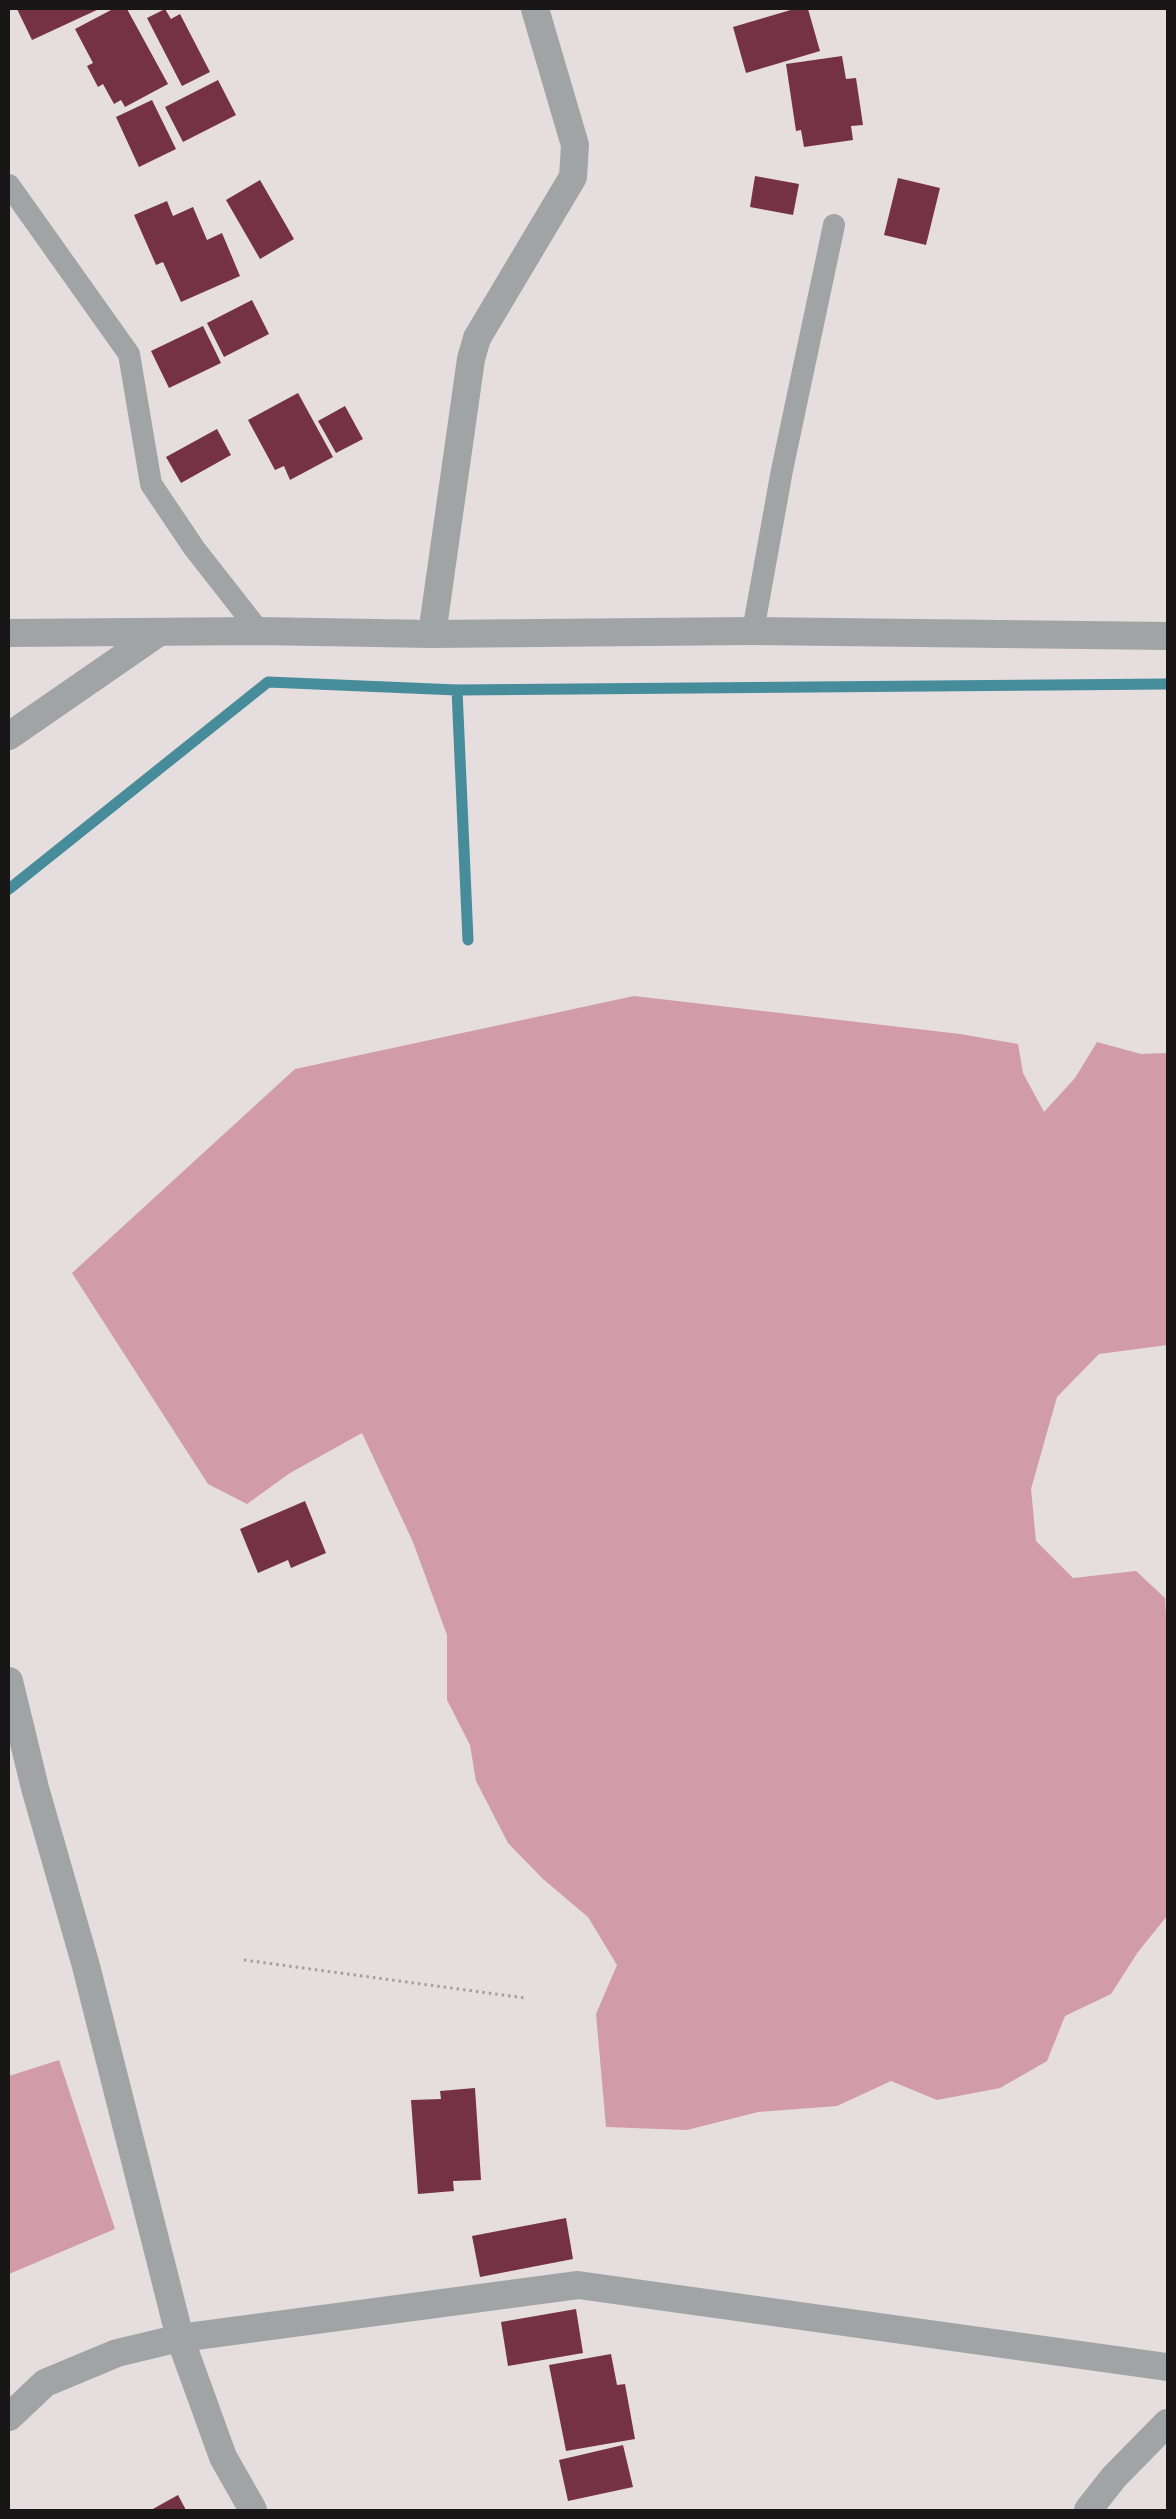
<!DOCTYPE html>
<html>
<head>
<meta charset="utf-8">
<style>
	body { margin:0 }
	#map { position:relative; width:1176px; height:2519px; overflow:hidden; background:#e5ddde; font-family:"Playfair Display",serif }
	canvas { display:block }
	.frame { position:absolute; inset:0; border:10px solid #181616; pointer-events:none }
</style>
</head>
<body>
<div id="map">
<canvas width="1176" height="2519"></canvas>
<div class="frame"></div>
</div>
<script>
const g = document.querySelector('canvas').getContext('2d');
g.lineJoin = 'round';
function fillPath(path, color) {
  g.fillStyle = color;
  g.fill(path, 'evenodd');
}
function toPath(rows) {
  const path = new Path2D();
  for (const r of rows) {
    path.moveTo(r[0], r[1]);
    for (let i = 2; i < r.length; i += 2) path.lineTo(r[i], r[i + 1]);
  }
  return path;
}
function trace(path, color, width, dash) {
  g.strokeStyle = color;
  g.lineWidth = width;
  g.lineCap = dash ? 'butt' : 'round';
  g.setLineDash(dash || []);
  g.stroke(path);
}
const green = toPath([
	[634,996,960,1034,1018,1044,1023,1073,1044,1112,1075,1078,1097,1042,1141,1054,1167,1053,1167,1345,1099,1354,1057,1397,1031,1489,1036,1541,1073,1578,1136,1571,1165,1598,1167,1633,1167,1916,1138,1952,1111,1994,1065,2016,1047,2061,1000,2088,937,2100,891,2081,837,2106,758,2112,687,2130,606,2127,596,2014,617,1965,588,1917,543,1879,508,1843,476,1781,470,1745,447,1700,447,1635,413,1542,362,1433,290,1473,247,1504,208,1484,72,1273,295,1069],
	[59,2060,115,2229,9,2274,9,2076]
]);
const stream = toPath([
	[457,690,1167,684],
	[9,889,268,682,457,690,468,940]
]);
const building = toPath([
	[17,9,99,9,32,40],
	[113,9,127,9,168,84,125,107,121,100,114,104,103,84,98,87,87,66,93,63,75,29],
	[165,9,171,19,180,14,210,72,182,86,147,18],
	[794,9,808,9,820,51,746,73,733,27],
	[842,56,846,79,856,78,863,125,851,126,853,140,804,147,801,130,796,131,786,64],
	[218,80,236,115,183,142,165,107],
	[152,100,176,149,139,167,116,117],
	[755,176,799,184,793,215,750,207],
	[898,178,940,188,926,245,884,235],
	[260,180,294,239,260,259,226,200],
	[167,201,173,216,193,207,207,240,222,233,240,276,181,302,163,262,156,265,134,215],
	[252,300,269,334,224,357,207,323],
	[203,326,221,363,169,388,151,351],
	[298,393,333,457,290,480,284,466,275,470,248,420],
	[345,406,363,439,336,453,318,421],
	[217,429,231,455,181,483,166,457],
	[305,1501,326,1553,291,1568,288,1560,258,1573,240,1529],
	[475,2088,481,2180,453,2181,454,2191,418,2194,411,2100,441,2099,440,2091],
	[566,2218,573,2259,480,2277,472,2236],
	[576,2309,583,2353,508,2366,501,2322],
	[611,2354,617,2385,625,2384,635,2439,566,2451,549,2365],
	[623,2445,633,2487,568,2501,559,2460],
	[178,2495,186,2510,151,2510]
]);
const path = toPath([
	[244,1960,525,1998]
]);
const service = toPath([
	[9,185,129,354,151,484,194,548,259,631],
	[753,631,782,470,834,225]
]);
const minor = toPath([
	[432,634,471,359,477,338,573,177,575,145,535,9],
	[9,736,158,633],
	[9,2417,45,2383,117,2353,180,2338,578,2285,1167,2367],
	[1088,2510,1114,2477,1167,2423]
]);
const tertiary = toPath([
	[9,633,259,631,432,634,753,631,1167,636],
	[9,1681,35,1788,86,1966,180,2338,223,2457,253,2510]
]);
fillPath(green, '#d19ca7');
trace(stream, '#468c9a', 11);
fillPath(building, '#763245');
trace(path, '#a69fa0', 3, [2.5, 4]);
trace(service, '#a1a4a5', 22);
trace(minor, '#a1a4a5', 28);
trace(tertiary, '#a1a4a5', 28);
</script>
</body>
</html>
